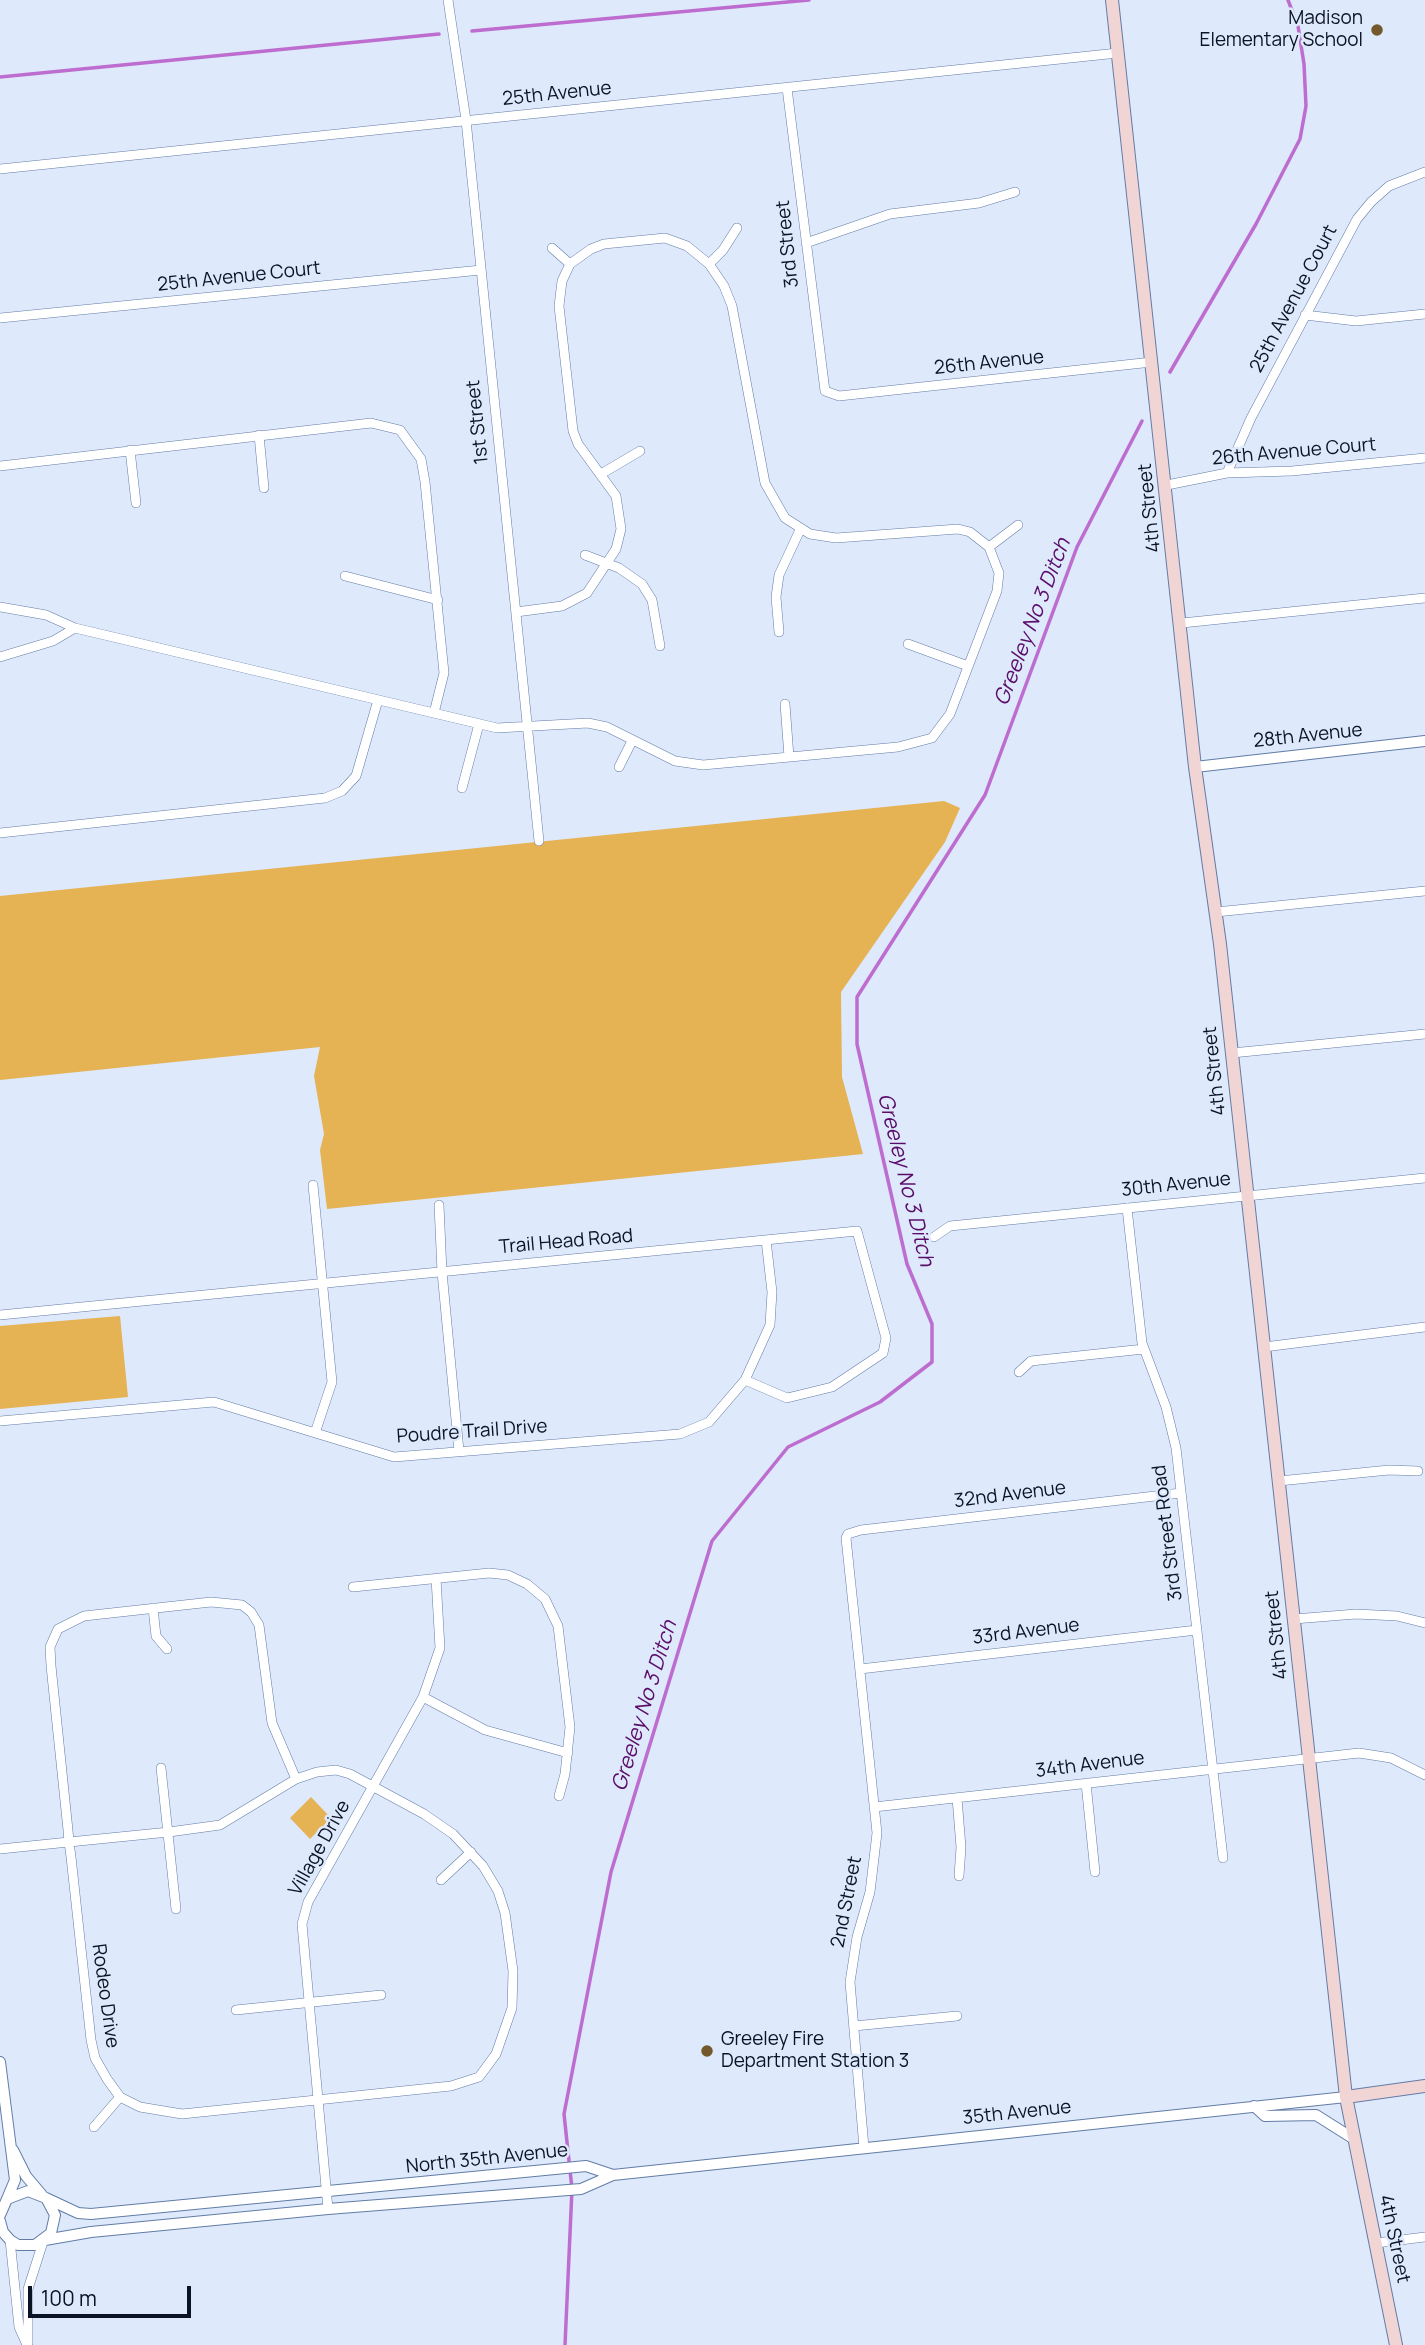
<!DOCTYPE html>
<html>
<head>
<meta charset="utf-8">
<style>
	body { margin:0 }
	#map { position:relative; width:1425px; height:2345px; overflow:hidden; background:#dee9fc; font-family:Manrope,sans-serif }
	canvas { display:block }
	.scale { position:absolute; left:28px; top:2286px; width:163px; height:32px; box-sizing:border-box; border:4px solid #0b1425; border-top:0; padding-left:9px; font-size:21px; line-height:24px; white-space:nowrap; color:#0b1425; -webkit-text-stroke:5px #dee9fc; paint-order:stroke }
</style>
</head>
<body>
<div id="map">
<canvas width="1425" height="2345"></canvas>
<div class="scale">100 m</div>
</div>
<script>
const g = document.querySelector('canvas').getContext('2d');
g.lineJoin = 'round';
function fillPath(path, color) {
  g.fillStyle = color;
  g.fill(path, 'evenodd');
}
function toPath(rows) {
  const path = new Path2D();
  for (const r of rows) {
    path.moveTo(r[0], r[1]);
    for (let i = 2; i < r.length; i += 2) path.lineTo(r[i], r[i + 1]);
  }
  return path;
}
function trace(path, color, width, dash) {
  g.strokeStyle = color;
  g.lineWidth = width;
  g.lineCap = dash ? 'butt' : 'round';
  g.setLineDash(dash || []);
  g.stroke(path);
}
function write(font, color, halo, rows, align = 'center') {
  g.font = font + ' Manrope,sans-serif';
  g.lineWidth = 5;
  g.setLineDash([]);
  g.textBaseline = 'middle';
  g.strokeStyle = halo;
  g.fillStyle = color;
  for (const [text, x, y, turn = 0] of rows) {
    g.save();
    g.translate(x, y);
    g.rotate((+turn || 0) * Math.PI / 180);
    g.textAlign = isNaN(turn) ? turn : align;
    if (halo) g.strokeText(text, 0, 0);
    g.fillText(text, 0, 0);
    g.restore();
  }
}
const green = toPath([
	[944,801,960,808,945,842,841,992,842,1077,863,1154,327,1209,320,1150,324,1134,314,1076,320,1047,0,1080,0,896],
	[120,1316,128,1397,0,1409,0,1326],
	[311,1797,331,1818,310,1839,290,1818]
]);
const stream = toPath([
	[472,31,809,0],
	[0,77,439,34],
	[1170,372,1256,224,1300,139,1306,106,1304,64,1298,26,1288,0],
	[565,2345,572,2189,564,2114,611,1872,712,1541,788,1447,880,1402,932,1362,932,1324,907,1264,857,1044,857,997,985,795,1077,547,1142,421]
]);
const minor = toPath([
	[448,0,466,120,539,841],
	[787,88,825,391,839,396,1152,362],
	[0,169,1118,53],
	[806,243,890,214,979,203,1015,192],
	[552,248,570,264],
	[709,264,723,250,737,228],
	[1305,315,1356,321,1425,314],
	[0,318,481,270],
	[259,435,264,488],
	[130,450,136,503],
	[0,466,371,423,400,430,421,459,425,482,444,673,434,713],
	[1227,473,1251,418,1357,219,1371,202,1389,186,1425,172],
	[601,474,640,451],
	[1167,485,1227,473,1292,471,1425,458],
	[989,547,1018,525],
	[585,555,619,568,642,584,652,600,660,646],
	[345,576,438,600],
	[0,607,46,615,75,628,497,728,588,723,607,727,675,761,703,765,898,747,932,738,950,714,997,591,999,573,989,547,970,532,958,529,836,538,810,534,785,518,765,483,732,306,724,286,709,264,687,246,665,238,604,244,591,249,570,264,562,281,559,306,573,431,578,444,616,496,621,529,616,549,587,593,562,606,516,612],
	[1182,623,1425,598],
	[779,632,776,597,779,575,800,530],
	[908,644,968,666],
	[0,657,53,641,75,628],
	[785,704,789,757],
	[619,767,632,741],
	[462,788,479,724],
	[0,833,325,798,342,791,356,776,378,700],
	[1216,912,1425,891],
	[1232,1053,1425,1034],
	[313,1185,332,1382,315,1433],
	[439,1205,442,1272,459,1451],
	[1127,1208,1142,1343,1166,1407,1176,1448,1223,1858],
	[934,1237,950,1226,1425,1178],
	[0,1315,857,1231,886,1338,883,1353,832,1387,787,1398,745,1380],
	[1264,1347,1425,1327],
	[1019,1372,1031,1361,1144,1349],
	[0,1421,214,1402,394,1457,680,1434,709,1422,745,1380,770,1325,772,1292,766,1240],
	[1279,1481,1389,1470,1418,1471],
	[353,1587,489,1573,508,1575,527,1584,545,1599,558,1626,570,1727,565,1774,559,1796],
	[153,1608,156,1636,167,1649],
	[1294,1619,1356,1614,1397,1616,1425,1623],
	[860,1669,1197,1630],
	[423,1697,485,1730,568,1753],
	[161,1768,176,1909],
	[1086,1783,1095,1872],
	[957,1798,961,1847,959,1876],
	[874,1807,1359,1753,1391,1758,1425,1775],
	[0,1849,59,1843,169,1832,220,1825,296,1779,317,1772,336,1770,350,1774,424,1814,453,1834,483,1866,498,1891,505,1913,513,1971,512,2008,496,2054,479,2077,451,2086,182,2114,140,2107,120,2097,107,2079,95,2058,91,2040,71,1857,69,1842,68,1830,51,1666,50,1647,58,1629,84,1616,211,1602,242,1605,251,1612,259,1625,272,1723,296,1779],
	[441,1880,471,1852],
	[236,2010,381,1995],
	[854,2026,957,2016],
	[94,2127,120,2097],
	[864,2148,850,1982,857,1937,870,1892,877,1833,846,1538,848,1534,861,1530,1181,1493],
	[328,2209,302,1924,308,1902,423,1697,440,1648,436,1578],
	[10,2240,19,2327,27,2345],
	[1376,2243,1425,2237],
	[28,2343,28,2289,43,2242]
]);
const tertiary = toPath([
	[1195,767,1425,741],
	[0,2062,15,2180,7,2199],
	[1254,2106,1265,2116,1316,2115,1354,2139],
	[13,2150,26,2176,42,2195],
	[46,2198,78,2213,91,2214,586,2166,613,2175],
	[0,2215,7,2199,28,2191,46,2198,55,2215,51,2233,35,2245,18,2245,10,2240,3,2232,0,2221],
	[45,2240,91,2232,328,2209,581,2189,613,2175,1346,2097]
]);
const secondary = toPath([
	[1112,0,1195,767,1220,944,1346,2097,1396,2345],
	[1346,2097,1425,2086]
]);
const markers = [
	[1377,30,7,"#72582a"],
	[707,2051,7,"#72582a"]
];
const poiNames = [
	["Madison",1363,19],
	["Elementary School",1363,41],
	["Greeley Fire",721,2040,"left"],
	["Department Station 3",721,2062,"left"]
];
const streetNames = [
	["25th Avenue",557,94,-6],
	["3rd Street",788,244,-96],
	["25th Avenue Court",239,277,-6],
	["25th Avenue Court",1294,299,-62],
	["26th Avenue",989,363,-6],
	["1st Street",478,422,-96],
	["26th Avenue Court",1294,452,-5],
	["4th Street",1150,508,-96],
	["28th Avenue",1308,736,-6],
	["4th Street",1215,1071,-96],
	["30th Avenue",1176,1185,-6],
	["Trail Head Road",566,1242,-5],
	["Poudre Trail Drive",472,1432,-4],
	["32nd Avenue",1010,1495,-7],
	["3rd Street Road",1168,1533,-97],
	["33rd Avenue",1026,1632,-7],
	["4th Street",1277,1635,-96],
	["34th Avenue",1090,1765,-7],
	["Village Drive",320,1848,-61],
	["2nd Street",847,1902,-79],
	["Rodeo Drive",105,1996,82],
	["35th Avenue",1017,2113,-6],
	["North 35th Avenue",487,2159,-6],
	["4th Street",1394,2239,78]
];
const waterNames = [
	["Greeley No 3 Ditch",1033,622,-69],
	["Greeley No 3 Ditch",905,1180,76],
	["Greeley No 3 Ditch",645,1706,-73]
];
fillPath(green, '#e5b254');
trace(stream, '#bd6dcf', 3.5);
trace(minor, '#627ca6', 10);
trace(tertiary, '#627ca6', 12);
trace(secondary, '#627ca6', 14);
trace(minor, '#fff', 9);
trace(tertiary, '#fff', 10);
trace(secondary, '#f1d4d4', 12);
for (const [x, y, r, color] of markers) {
  const dot = new Path2D();
  dot.arc(x, y, r, 0, 2 * Math.PI);
  g.fillStyle = color;
  g.fill(dot);
  trace(dot, '#dee9fc', 2.5);
}
write('19px', '#0b1425', '#dee9fc', poiNames, 'right');
write('19px', '#0b1425', '#dee9fc', streetNames);
write('italic 21px', '#5a0c69', '#dee9fc', waterNames);
</script>
</body>
</html>
